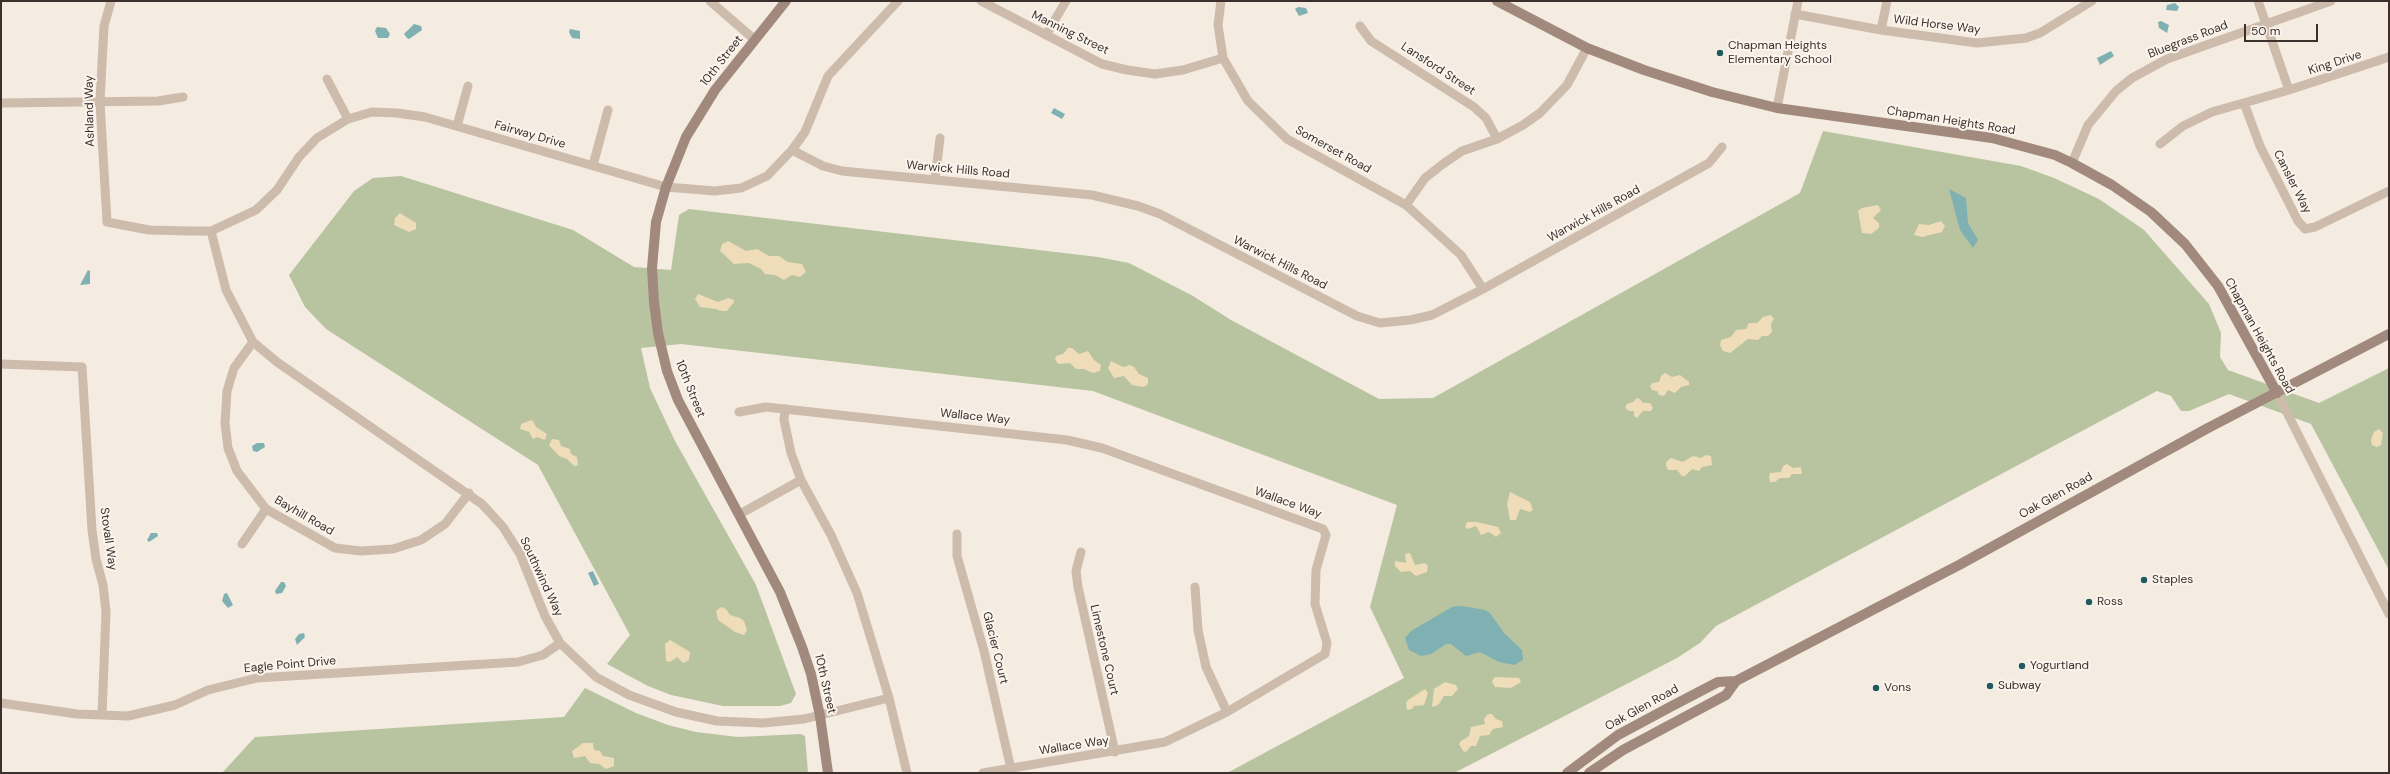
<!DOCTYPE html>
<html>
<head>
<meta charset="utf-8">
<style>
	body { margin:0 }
	#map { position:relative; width:2390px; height:774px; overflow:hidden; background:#f4ebe1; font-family:"DM Sans",sans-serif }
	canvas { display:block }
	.frame { position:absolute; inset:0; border:2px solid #3b302b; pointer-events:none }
	.scale { position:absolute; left:2244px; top:24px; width:74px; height:18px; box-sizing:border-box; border:2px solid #3b302b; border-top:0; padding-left:5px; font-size:12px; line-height:14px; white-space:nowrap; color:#3b302b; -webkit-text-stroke:3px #fbf5ee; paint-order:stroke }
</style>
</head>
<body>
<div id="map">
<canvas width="2390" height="774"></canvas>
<div class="frame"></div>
<div class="scale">50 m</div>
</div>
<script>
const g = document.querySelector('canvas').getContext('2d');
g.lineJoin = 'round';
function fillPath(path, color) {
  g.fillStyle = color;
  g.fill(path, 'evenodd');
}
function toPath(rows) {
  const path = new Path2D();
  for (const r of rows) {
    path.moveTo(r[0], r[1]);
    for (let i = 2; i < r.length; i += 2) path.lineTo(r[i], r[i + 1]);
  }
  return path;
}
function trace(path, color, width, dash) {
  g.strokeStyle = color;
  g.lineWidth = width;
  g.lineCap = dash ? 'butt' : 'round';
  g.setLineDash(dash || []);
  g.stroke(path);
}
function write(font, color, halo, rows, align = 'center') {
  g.font = font + ' "DM Sans",sans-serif';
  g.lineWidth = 4;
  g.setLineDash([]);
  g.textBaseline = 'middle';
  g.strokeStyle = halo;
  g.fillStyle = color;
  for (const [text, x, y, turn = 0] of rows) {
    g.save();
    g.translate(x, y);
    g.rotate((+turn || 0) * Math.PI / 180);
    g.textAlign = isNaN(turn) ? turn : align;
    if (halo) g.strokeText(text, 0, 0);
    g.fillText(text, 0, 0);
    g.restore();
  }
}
const green = toPath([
	[1823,131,2021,166,2054,178,2099,199,2144,230,2209,304,2221,333,2220,357,2228,370,2319,403,2389,368,2389,570,2311,424,2229,394,2189,411,2181,411,2171,396,2157,391,1716,626,1700,643,1677,658,1454,773,1227,773,1404,678,1370,607,1397,505,1093,391,681,344,641,348,650,388,675,441,756,585,796,694,791,703,780,706,723,706,671,695,648,686,607,664,630,635,538,465,326,329,305,307,289,275,354,191,373,178,401,176,573,230,634,267,671,270,679,215,689,209,1098,257,1129,263,1193,296,1231,320,1379,399,1433,398,1800,193],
	[585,688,636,713,668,725,696,732,738,737,801,734,805,736,808,773,222,773,255,737,564,717]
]);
const sand = toPath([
	[1878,205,1881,210,1873,218,1879,223,1879,228,1871,234,1862,233,1858,211,1862,208],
	[400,213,416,223,416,229,409,232,394,225,395,218],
	[1941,221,1945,226,1942,232,1922,237,1914,235,1919,224,1929,225],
	[728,241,746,251,757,249,769,256,779,256,788,262,802,264,806,272,800,277,792,275,784,280,775,275,765,274,761,269,749,263,734,264,720,251,722,244],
	[698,294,718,302,728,298,734,300,734,302,727,311,721,311,716,309,700,307,695,299],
	[1771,315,1774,319,1771,324,1772,332,1768,336,1762,336,1758,340,1748,339,1730,353,1723,351,1720,345,1721,340,1731,337,1736,330,1746,329,1749,323,1757,323,1763,317],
	[1068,348,1072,348,1079,354,1088,351,1094,360,1101,365,1100,371,1093,373,1084,369,1076,369,1070,363,1058,364,1055,359,1056,356,1063,354],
	[1111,361,1123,367,1130,365,1134,367,1139,374,1148,378,1148,384,1144,387,1132,385,1124,376,1114,378,1108,368],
	[1665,373,1672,377,1680,375,1689,382,1689,385,1681,387,1675,393,1668,390,1664,396,1659,395,1657,391,1652,390,1650,386,1652,383,1659,382,1661,376],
	[1637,398,1640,399,1643,403,1650,403,1653,408,1651,411,1643,411,1637,418,1634,416,1634,411,1629,411,1625,408,1627,404,1633,402],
	[531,420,533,421,536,427,547,434,545,440,537,437,533,439,529,432,520,429,521,424],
	[2379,429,2383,433,2381,445,2377,447,2372,445,2371,440,2374,432],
	[552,439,559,440,561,446,570,449,571,454,577,457,578,465,574,466,567,459,559,456,549,445],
	[1706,455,1711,456,1712,465,1702,467,1699,471,1692,469,1685,476,1682,476,1677,470,1668,470,1666,466,1666,462,1671,458,1683,462,1693,456,1701,458],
	[1787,464,1793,468,1801,467,1802,474,1792,474,1789,478,1780,478,1775,482,1770,482,1769,477,1770,473,1781,472,1783,466],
	[1510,492,1530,502,1533,510,1530,512,1520,509,1516,520,1510,520,1507,504],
	[1467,522,1477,522,1498,527,1501,533,1496,537,1489,532,1481,535,1476,526,1468,529,1465,527],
	[1410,553,1415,565,1425,563,1428,566,1427,572,1416,576,1410,571,1401,572,1395,566,1395,561,1406,563,1405,554],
	[721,607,726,609,730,615,740,618,744,621,747,630,744,635,735,632,718,620,716,611],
	[670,640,690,652,689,660,683,663,677,657,670,662,666,661,665,644],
	[1495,677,1519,678,1521,682,1511,688,1495,687,1492,681],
	[1445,682,1456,685,1458,689,1452,696,1444,696,1439,704,1434,707,1432,706,1434,689],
	[1425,689,1428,693,1424,705,1414,706,1412,709,1407,710,1406,703,1408,700],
	[1488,714,1492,714,1496,719,1502,721,1503,727,1493,729,1489,735,1480,736,1476,746,1471,746,1466,752,1463,751,1459,744,1461,741,1469,736,1471,727,1485,724,1484,719],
	[583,743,593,743,594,750,600,751,603,756,614,758,614,766,606,769,599,764,590,763,585,756,574,758,572,751]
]);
const water = toPath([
	[2175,3,2179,7,2177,11,2166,10,2167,5],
	[1298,7,1306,8,1308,13,1299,16,1295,9],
	[2161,21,2169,25,2167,33,2159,28,2158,22],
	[414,24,421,26,422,30,409,39,407,38,404,34],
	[377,27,386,28,390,34,388,38,378,38,375,31],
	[570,29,580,31,580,39,572,38,569,32],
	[2111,51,2114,56,2100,65,2097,58],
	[1054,108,1065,114,1062,119,1051,113],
	[1949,189,1966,198,1968,223,1978,240,1973,248,1960,230],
	[88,270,90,271,90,284,80,285],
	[257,443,264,443,265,447,257,452,253,451,252,446],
	[151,533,157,533,158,536,149,542,147,540],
	[593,571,599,584,594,586,588,573],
	[281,582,284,582,286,586,282,593,276,594,275,591],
	[227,593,233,605,228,608,222,601,224,594],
	[1462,606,1485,610,1490,613,1504,633,1522,650,1523,660,1514,665,1499,662,1480,652,1466,656,1451,644,1446,644,1431,654,1421,656,1409,650,1405,638,1411,631,1452,607],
	[299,634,304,633,305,637,297,645,295,639]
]);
const street = toPath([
	[111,1,104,26,100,102,107,222,149,230,189,231,211,231,256,210,277,190,299,157,317,138,348,119,372,112,397,113,425,117,666,187,715,191,741,188,767,176,792,150,805,132,828,76,898,1],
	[710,1,755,40],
	[981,1,1102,64,1127,70,1155,74,1183,70,1223,58],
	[1221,1,1218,25,1223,58,1248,101,1287,139,1406,205,1461,255,1483,289],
	[2258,1,2289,90],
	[1795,14,1881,30,1977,43,2026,38,2040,33,2092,1],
	[1360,26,1371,41,1474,107,1486,118,1497,139],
	[1881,30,1887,1],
	[1046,35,1066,1],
	[327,79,348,119],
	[1,103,158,101,183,97],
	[2244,103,2260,146,2298,221,2305,229,2315,227,2389,191],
	[1777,108,1798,1],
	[457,126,468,86],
	[2160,144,2183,126,2212,112,2289,90,2389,57],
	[792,150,823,166,842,171,1092,195,1138,206,1160,214,1357,316,1380,323,1410,320,1432,315,1483,289,1709,163,1722,147],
	[2072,163,2088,125,2116,91,2132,78,2167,59,2331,1],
	[593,165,608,110],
	[935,180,940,138],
	[1406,205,1425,178,1443,164,1462,151,1497,139,1523,125,1540,113,1567,85,1587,48],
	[211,231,226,290,253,342,277,362,482,504,503,527,520,554,545,616,560,643,596,677,629,695,676,712,717,721,763,723,804,719,889,698],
	[253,342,234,368,227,391,225,423,228,448,237,471,266,509,335,548,361,551,393,549,421,540,445,524,469,493],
	[1,364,82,367,92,530,96,559,103,585,106,612,102,715],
	[2277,393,2389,614],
	[785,409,784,420,791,453,801,480,831,535,857,593,889,698,907,773],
	[739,412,766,407,1067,440,1102,448,1323,529,1326,535,1316,570,1315,604,1327,643,1325,654,1227,712,1165,742,983,773],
	[740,514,801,480],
	[957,534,957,556,984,651,1011,769],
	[242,544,266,509],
	[1081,552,1076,571,1078,587,1115,752],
	[1195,587,1198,630,1206,667,1227,712],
	[1,703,77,714,128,716,175,705,208,690,257,678,518,662,543,655,560,643]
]);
const secondary = toPath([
	[786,1,715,90,686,137,666,187,656,222,652,268,654,302,658,333,667,371,678,400,780,592,802,647,811,674,820,716,828,773],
	[1497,1,1587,48,1644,70,1712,92,1777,108,1992,138,2055,155,2072,163,2112,185,2151,212,2185,244,2218,286,2277,393],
	[1567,773,1618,735,1672,706,1718,682,1736,681,1959,565,2208,428,2389,334],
	[1589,773,1623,750,1726,695,1736,681]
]);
const markers = [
	[1720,53,4,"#1f5a5e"],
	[2144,580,4,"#1f5a5e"],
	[2089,602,4,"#1f5a5e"],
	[2022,666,4,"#1f5a5e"],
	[1990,686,4,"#1f5a5e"],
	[1876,688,4,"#1f5a5e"]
];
const streetNames = [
	["Wild Horse Way",1937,25,7],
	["Manning Street",1070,33,26],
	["Bluegrass Road",2188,40,-21],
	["10th Street",722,61,-52],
	["King Drive",2335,63,-18],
	["Lansford Street",1438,69,33],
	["Ashland Way",90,111,-91],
	["Chapman Heights Road",1951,121,9],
	["Fairway Drive",530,135,16],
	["Somerset Road",1333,150,29],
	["Warwick Hills Road",958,170,5],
	["Cansler Way",2292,182,63],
	["Warwick Hills Road",1594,214,-29],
	["Warwick Hills Road",1280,263,27],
	["Chapman Heights Road",2259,336,61],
	["10th Street",690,389,68],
	["Wallace Way",975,417,6],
	["Oak Glen Road",2056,496,-29],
	["Wallace Way",1288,503,20],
	["Bayhill Road",304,516,30],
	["Stovall Way",108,539,82],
	["Southwind Way",541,577,65],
	["Glacier Court",995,648,76],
	["Limestone Court",1104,650,77],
	["Eagle Point Drive",290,665,-5],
	["10th Street",825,684,77],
	["Oak Glen Road",1642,708,-29],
	["Wallace Way",1074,746,-9]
];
const poiNames = [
	["Chapman Heights",1728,46],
	["Elementary School",1728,60],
	["Staples",2152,580],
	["Ross",2097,602],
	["Yogurtland",2030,666],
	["Subway",1998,686],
	["Vons",1884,688]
];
fillPath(green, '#b8c4a0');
fillPath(sand, '#efdcb8');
fillPath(water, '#7fb0b2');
trace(street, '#cdbbac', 9);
trace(secondary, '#a18a7d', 10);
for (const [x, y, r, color] of markers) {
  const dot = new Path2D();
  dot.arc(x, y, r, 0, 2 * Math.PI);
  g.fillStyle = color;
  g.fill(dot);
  trace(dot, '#fbf5ee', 1.5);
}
write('12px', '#3b302b', '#fbf5ee', streetNames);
write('12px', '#3b302b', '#fbf5ee', poiNames, 'left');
</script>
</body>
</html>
